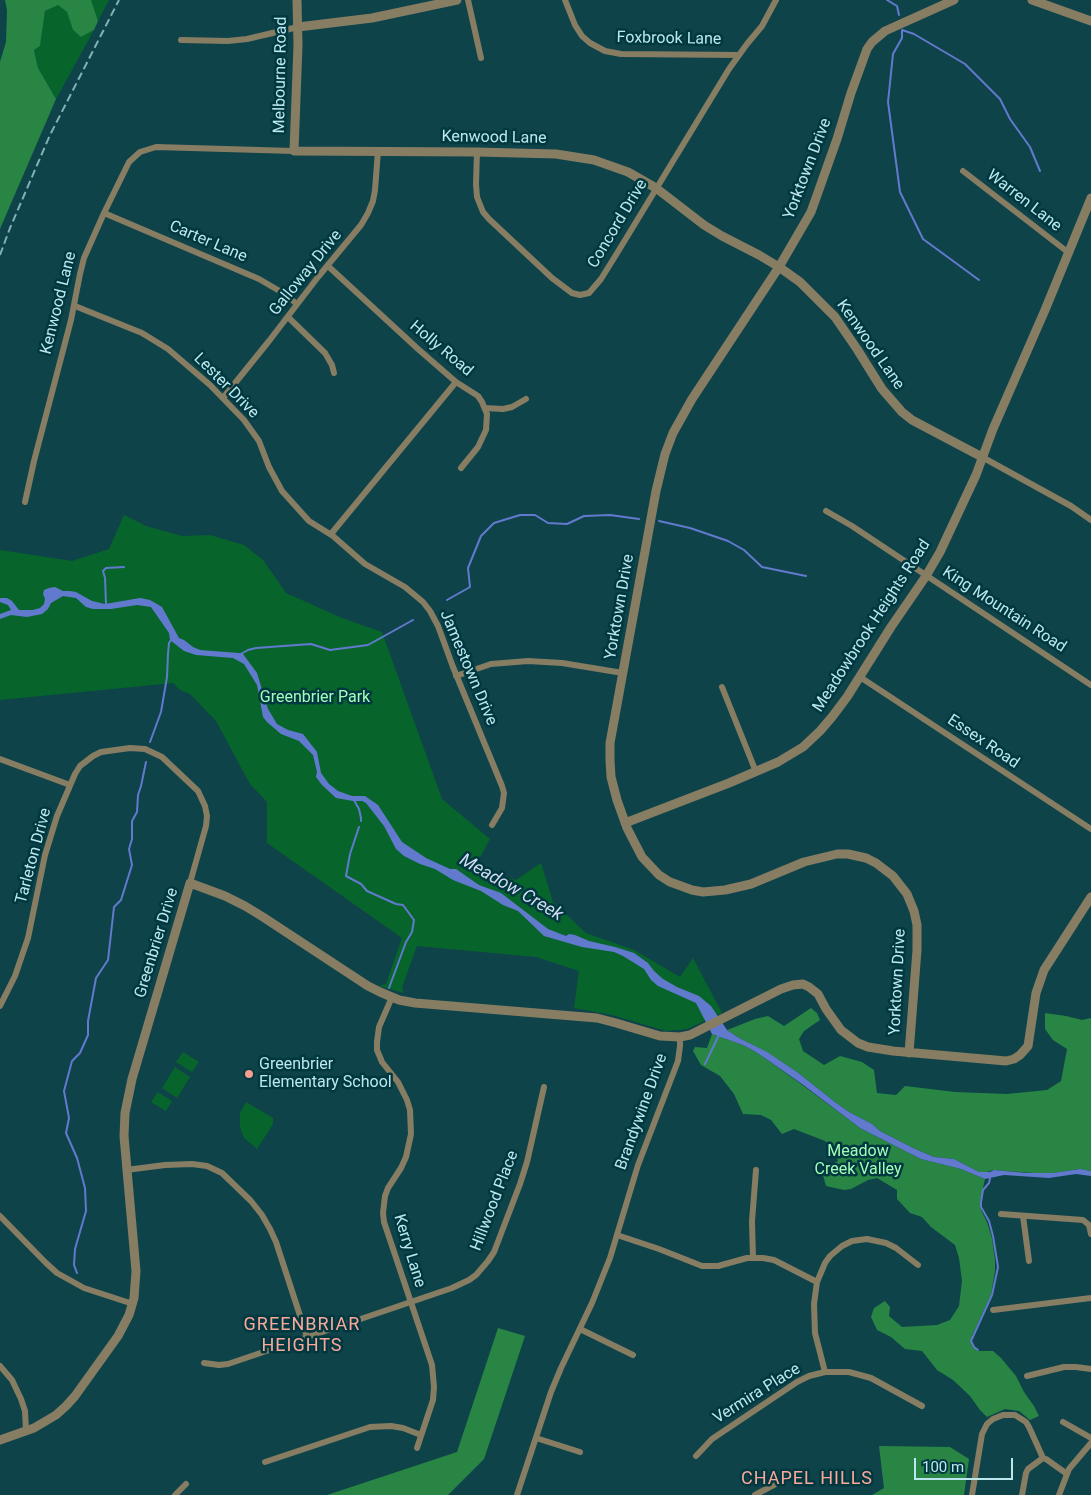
<!DOCTYPE html>
<html>
<head>
<meta charset="utf-8">
<style>
	body { margin:0 }
	#map { position:relative; width:1091px; height:1495px; overflow:hidden; background:#0f434a; font-family:Roboto,sans-serif }
	canvas { display:block }
	.scale { position:absolute; left:914px; top:1458px; width:99px; height:22px; box-sizing:border-box; border:2px solid #bde7ee; border-top:0; padding-left:6px; font-size:15px; line-height:18px; white-space:nowrap; color:#bde7ee; -webkit-text-stroke:4px #003840; paint-order:stroke }
</style>
</head>
<body>
<div id="map">
<canvas width="1091" height="1495"></canvas>
<div class="scale">100 m</div>
</div>
<script>
const g = document.querySelector('canvas').getContext('2d');
g.lineJoin = 'round';
function fillPath(path, color) {
  g.fillStyle = color;
  g.fill(path, 'evenodd');
}
function toPath(rows) {
  const path = new Path2D();
  for (const r of rows) {
    path.moveTo(r[0], r[1]);
    for (let i = 2; i < r.length; i += 2) path.lineTo(r[i], r[i + 1]);
  }
  return path;
}
function trace(path, color, width, dash) {
  g.strokeStyle = color;
  g.lineWidth = width;
  g.lineCap = dash ? 'butt' : 'round';
  g.setLineDash(dash || []);
  g.stroke(path);
}
function write(font, color, halo, rows, align = 'center') {
  g.font = font + ' Roboto,sans-serif';
  g.lineWidth = 5;
  g.setLineDash([]);
  g.textBaseline = 'middle';
  g.strokeStyle = halo;
  g.fillStyle = color;
  for (const [text, x, y, turn = 0] of rows) {
    g.save();
    g.translate(x, y);
    g.rotate((+turn || 0) * Math.PI / 180);
    g.textAlign = isNaN(turn) ? turn : align;
    if (halo) g.strokeText(text, 0, 0);
    g.fillText(text, 0, 0);
    g.restore();
  }
}
const green = toPath([
	[91,0,109,0,98,21],
	[58,4,67,12,73,30,81,37,94,30,56,99,38,68,34,50,40,46,45,11],
	[124,515,146,526,182,536,210,535,244,545,263,560,286,593,342,618,382,632,442,799,490,839,474,869,516,880,541,863,553,902,586,933,634,950,680,977,693,958,722,1013,687,1029,666,1031,612,1015,574,1008,579,971,536,957,417,946,402,987,404,993,379,986,386,984,402,938,267,843,267,802,250,784,216,721,190,694,180,690,173,683,0,700,0,550,72,561,109,549],
	[183,1052,199,1062,192,1072,176,1062],
	[175,1067,190,1077,177,1098,162,1088],
	[158,1092,172,1101,166,1111,151,1102],
	[246,1102,273,1118,273,1124,257,1149,244,1138,240,1127,240,1113]
]);
const forest = toPath([
	[5,0,91,0,98,21,94,30,81,37,73,30,67,12,58,5,45,11,40,46,34,50,38,68,56,99,0,229,0,62,6,42,7,10],
	[811,1008,817,1013,820,1020,804,1031,799,1039,803,1051,824,1065,840,1056,862,1062,874,1070,877,1093,896,1095,905,1086,955,1092,1007,1094,1047,1090,1061,1081,1067,1049,1053,1040,1045,1029,1045,1013,1066,1016,1082,1020,1091,1018,1091,1171,1080,1169,1053,1173,1033,1173,994,1170,986,1172,979,1172,954,1159,934,1157,913,1148,880,1131,872,1124,849,1112,835,1102,797,1072,766,1052,739,1038,727,1030,755,1019,768,1016,784,1026],
	[712,1034,743,1045,756,1052,801,1084,860,1128,921,1159,961,1169,985,1179,980,1202,981,1210,987,1222,992,1238,995,1260,995,1271,991,1295,972,1336,971,1343,973,1347,978,1351,993,1351,1001,1358,1016,1376,1024,1392,1034,1406,1039,1416,1030,1420,1019,1411,1005,1409,987,1417,980,1410,970,1396,953,1380,937,1370,922,1351,905,1349,891,1337,877,1330,871,1317,874,1308,885,1301,890,1307,889,1316,902,1327,937,1325,950,1320,959,1306,962,1281,959,1258,955,1245,931,1227,922,1217,910,1213,897,1199,897,1190,877,1178,868,1180,851,1189,844,1190,826,1186,823,1175,832,1164,838,1161,835,1152,825,1141,794,1129,782,1134,771,1120,761,1115,743,1114,734,1094,720,1076,701,1065,693,1051,695,1047,707,1048],
	[498,1328,525,1336,484,1459,448,1495,327,1495,457,1452],
	[879,1446,950,1447,969,1459,964,1495,872,1495,884,1488]
]);
const water = toPath([
	[55,587,63,591,70,591,76,592,92,601,105,604,140,598,150,600,162,607,179,638,184,640,193,647,200,650,239,653,243,654,257,673,268,709,277,724,288,730,303,734,317,752,321,773,329,784,338,791,352,796,365,796,378,805,402,842,426,858,450,869,456,869,479,885,501,893,548,929,566,936,569,934,575,935,589,941,615,947,634,953,648,963,654,971,663,979,677,987,699,996,711,1006,727,1030,739,1038,767,1052,797,1072,835,1102,849,1112,872,1124,880,1131,913,1148,934,1157,954,1159,979,1172,990,1172,994,1170,1027,1173,1053,1173,1080,1169,1091,1171,1091,1176,1076,1174,1049,1178,1004,1175,985,1179,961,1169,921,1159,860,1128,802,1084,756,1052,743,1045,712,1034,696,1003,658,986,651,980,644,969,623,956,614,952,582,947,544,936,518,911,503,905,481,891,453,880,435,869,420,864,404,856,396,849,384,826,366,803,362,801,353,801,336,798,322,785,316,777,317,772,313,755,299,741,281,734,267,722,263,717,257,685,244,664,233,658,196,655,184,651,170,640,169,633,151,607,137,605,111,609,93,609,86,607,76,598,63,596,51,603,48,609,42,614,27,617,11,615,0,619,0,614,11,610,8,605,0,602,0,598,7,598,12,601,19,610,33,610,40,608,44,604,45,599,43,594,44,590,49,588]
]);
const stream = toPath([
	[887,0,897,6,899,15],
	[979,280,923,239,900,192,888,102,893,54,902,38,902,30,914,34,965,64,1000,99,1010,119,1030,147,1040,171],
	[659,521,690,528,728,541,744,550,762,567,806,576],
	[447,600,470,587,468,568,481,536,494,523,520,515,535,515,548,523,567,524,584,516,610,515,639,519],
	[106,604,105,578,103,571,106,568,124,567],
	[239,655,248,650,256,648,311,644,330,650,368,645,413,620],
	[150,742,161,712,167,677,168,654,169,643,171,640],
	[354,800,359,809,361,818,361,821],
	[359,827,350,854,346,876,361,884,367,891,396,904,403,905,414,920,412,932,406,942,389,988],
	[705,1064,719,1035],
	[77,1273,74,1265,75,1249,86,1211,85,1188,77,1158,66,1133,69,1118,64,1091,72,1061,80,1053,88,1035,88,1021,96,978,108,960,114,907,121,900,132,865,129,849,132,839,132,821,137,812,138,795,141,786,146,762],
	[978,1350,974,1347,971,1341,992,1295,998,1267,993,1236,989,1221,981,1207,981,1202,983,1190,989,1183,990,1178]
]);
const minor = toPath([
	[468,0,481,58],
	[565,0,575,25,582,36,590,43,605,51,621,54,739,55],
	[181,40,228,41,247,39,298,27],
	[477,152,476,184,477,197,483,212,489,219,552,278,572,293,580,295,589,293,601,279,619,250,729,69,747,44,762,26,776,0],
	[963,171,1069,253],
	[104,213,259,279,283,293,297,304],
	[328,266,418,349,456,382,478,396,482,402,487,414,486,430,478,447,461,468],
	[75,306,142,333,168,349,210,385,244,420,259,441,269,467,282,491,309,521,333,536,365,564,405,587,423,602,430,611,438,626,453,667,502,786,504,793,502,808,492,825],
	[288,317,325,353,332,365,334,373],
	[223,398,269,341,318,277,361,225,368,213,373,201,375,190,378,151],
	[485,408,503,409,512,407,526,399],
	[982,457,1071,506,1091,520],
	[25,502,34,461,71,320,80,274,84,258,104,213,129,162,140,152,156,147,294,151],
	[826,511,852,526,1091,685],
	[331,534,456,382],
	[456,676,491,664,528,661,562,663,623,673],
	[860,677,1091,829],
	[722,687,756,772],
	[0,759,70,785],
	[392,997,379,1027,377,1042,377,1050,382,1062,398,1082,407,1100,410,1110,411,1134,406,1157,401,1168,388,1188,385,1196,383,1213,384,1222,432,1365,434,1387,433,1400,417,1448],
	[0,1006,15,976,28,938,45,855,57,816,75,774,80,766,93,756,101,752,130,748,145,749,162,757,198,791,205,806,207,816,206,826,190,883],
	[126,1170,165,1165,192,1164,207,1166,222,1173,251,1201,262,1215,270,1229,276,1242,307,1337],
	[1001,1214,1083,1220,1089,1225,1091,1234],
	[0,1216,46,1263,57,1273,84,1288,133,1304],
	[1023,1216,1029,1261],
	[617,1235,659,1249,702,1266,718,1266,747,1258,763,1258,774,1260,817,1282],
	[753,1258,752,1221,756,1170],
	[993,1310,1091,1298],
	[580,1329,633,1355],
	[204,1363,219,1365,228,1364,452,1288,469,1280,476,1275,488,1261,494,1252,520,1184,527,1162,544,1087],
	[0,1366,12,1380,21,1399,25,1411,26,1431],
	[825,1372,815,1333,814,1304,817,1282,825,1263,830,1256,842,1246,852,1241,867,1239,886,1243,896,1248,918,1265],
	[1027,1376,1064,1367,1076,1367,1091,1369],
	[1063,1422,1091,1438],
	[536,1438,580,1452],
	[696,1456,712,1439,797,1382,809,1376,825,1372,849,1372,871,1378,922,1406],
	[265,1462,370,1427,391,1426,403,1428,421,1435],
	[175,1495,186,1484],
	[517,1495,551,1392,561,1368,592,1303,610,1258,638,1165,678,1061,680,1046,680,1037],
	[755,1495,798,1472],
	[972,1495,982,1434,987,1424,993,1419,1003,1415,1015,1415,1026,1422,1029,1427,1043,1458,1046,1459,1067,1474],
	[1022,1495,1026,1473,1028,1469,1043,1458],
	[1059,1495,1069,1469,1091,1443]
]);
const tertiary = toPath([
	[297,0,298,45,294,151,477,152,556,154,594,160,628,172,656,188,704,225,722,236,759,255,779,267,800,282,835,317,857,349,882,389,902,412,912,420,982,457],
	[1032,0,1091,21],
	[298,27,372,18,457,0],
	[625,823,729,783,778,762,803,747,820,731,832,717,847,697,891,627,926,576,940,552,976,475,993,429,1045,310,1091,198],
	[909,1053,917,950,917,925,914,911,907,894,893,876,876,863,866,858,848,854,837,854,804,862,751,884,725,890,703,892,692,890,670,882,659,875,642,857,627,828,617,800,611,777,610,760,610,743,656,491,665,454,673,433,692,399,779,267,811,212,837,139,851,93,867,49,872,42,885,31,954,0],
	[0,1440,34,1428,56,1415,66,1406,75,1396,118,1336,129,1315,134,1298,136,1271,124,1136,125,1113,132,1079,190,883,225,896,245,906,263,917,368,986,380,992,399,1000,415,1003,597,1018,616,1023,660,1036,680,1037,690,1035,781,989,793,985,803,984,809,987,818,994,826,1009,841,1030,858,1043,868,1047,893,1051,1006,1061,1014,1059,1020,1055,1028,1046,1036,993,1044,970,1091,897]
]);
const rail = toPath([
	[0,255,10,228,50,135,119,0]
]);
const markers = [
	[249,1074,5,"#f59d8e"]
];
const streetNames = [
	["Foxbrook Lane",669,39,1],
	["Melbourne Road",281,75,-89],
	["Kenwood Lane",494,138,1],
	["Yorktown Drive",808,169,-69],
	["Warren Lane",1024,201,38],
	["Concord Drive",618,224,-59],
	["Carter Lane",208,242,23],
	["Galloway Drive",306,273,-51],
	["Kenwood Lane",59,303,-76],
	["Kenwood Lane",870,345,55],
	["Holly Road",441,349,40],
	["Lester Drive",226,386,45],
	["Yorktown Drive",620,607,-80],
	["King Mountain Road",1004,610,33],
	["Meadowbrook Heights Road",872,626,-57],
	["Jamestown Drive",468,668,67],
	["Essex Road",983,742,34],
	["Tarleton Drive",34,856,-75],
	["Greenbrier Drive",157,943,-73],
	["Yorktown Drive",898,982,-87],
	["Brandywine Drive",642,1112,-70],
	["Hillwood Place",495,1201,-69],
	["Kerry Lane",409,1251,73],
	["Vermira Place",757,1394,-32]
];
const parkNames = [
	["Greenbrier Park",315,698],
	["Meadow",858,1152],
	["Creek Valley",858,1170]
];
const poiNames = [
	["Greenbrier",259,1065],
	["Elementary School",259,1083]
];
const waterNames = [
	["Meadow Creek",511,888,30]
];
const neighbourhoodNames = [
	["GREENBRIAR",302,1325],
	["HEIGHTS",302,1346],
	["CHAPEL HILLS",807,1479]
];
fillPath(green, '#07652c');
fillPath(forest, '#288544');
fillPath(water, '#627ace');
trace(stream, '#627ace', 2);
trace(minor, '#877d63', 6);
trace(tertiary, '#877d63', 9);
trace(rail, '#82b0b7', 2, [8, 4]);
for (const [x, y, r, color] of markers) {
  const dot = new Path2D();
  dot.arc(x, y, r, 0, 2 * Math.PI);
  g.fillStyle = color;
  g.fill(dot);
  trace(dot, '#003840', 2);
}
write('16px', '#bde7ee', '#003840', streetNames);
write('16px', '#a4fdb7', '#003840', parkNames);
write('16px', '#bde7ee', '#003840', poiNames, 'left');
write('italic 18px', '#d3dcf2', '#003840', waterNames);
g.letterSpacing = '1px';
write('18px', '#fba89b', '#003840', neighbourhoodNames);
g.letterSpacing = '0px';
</script>
</body>
</html>
